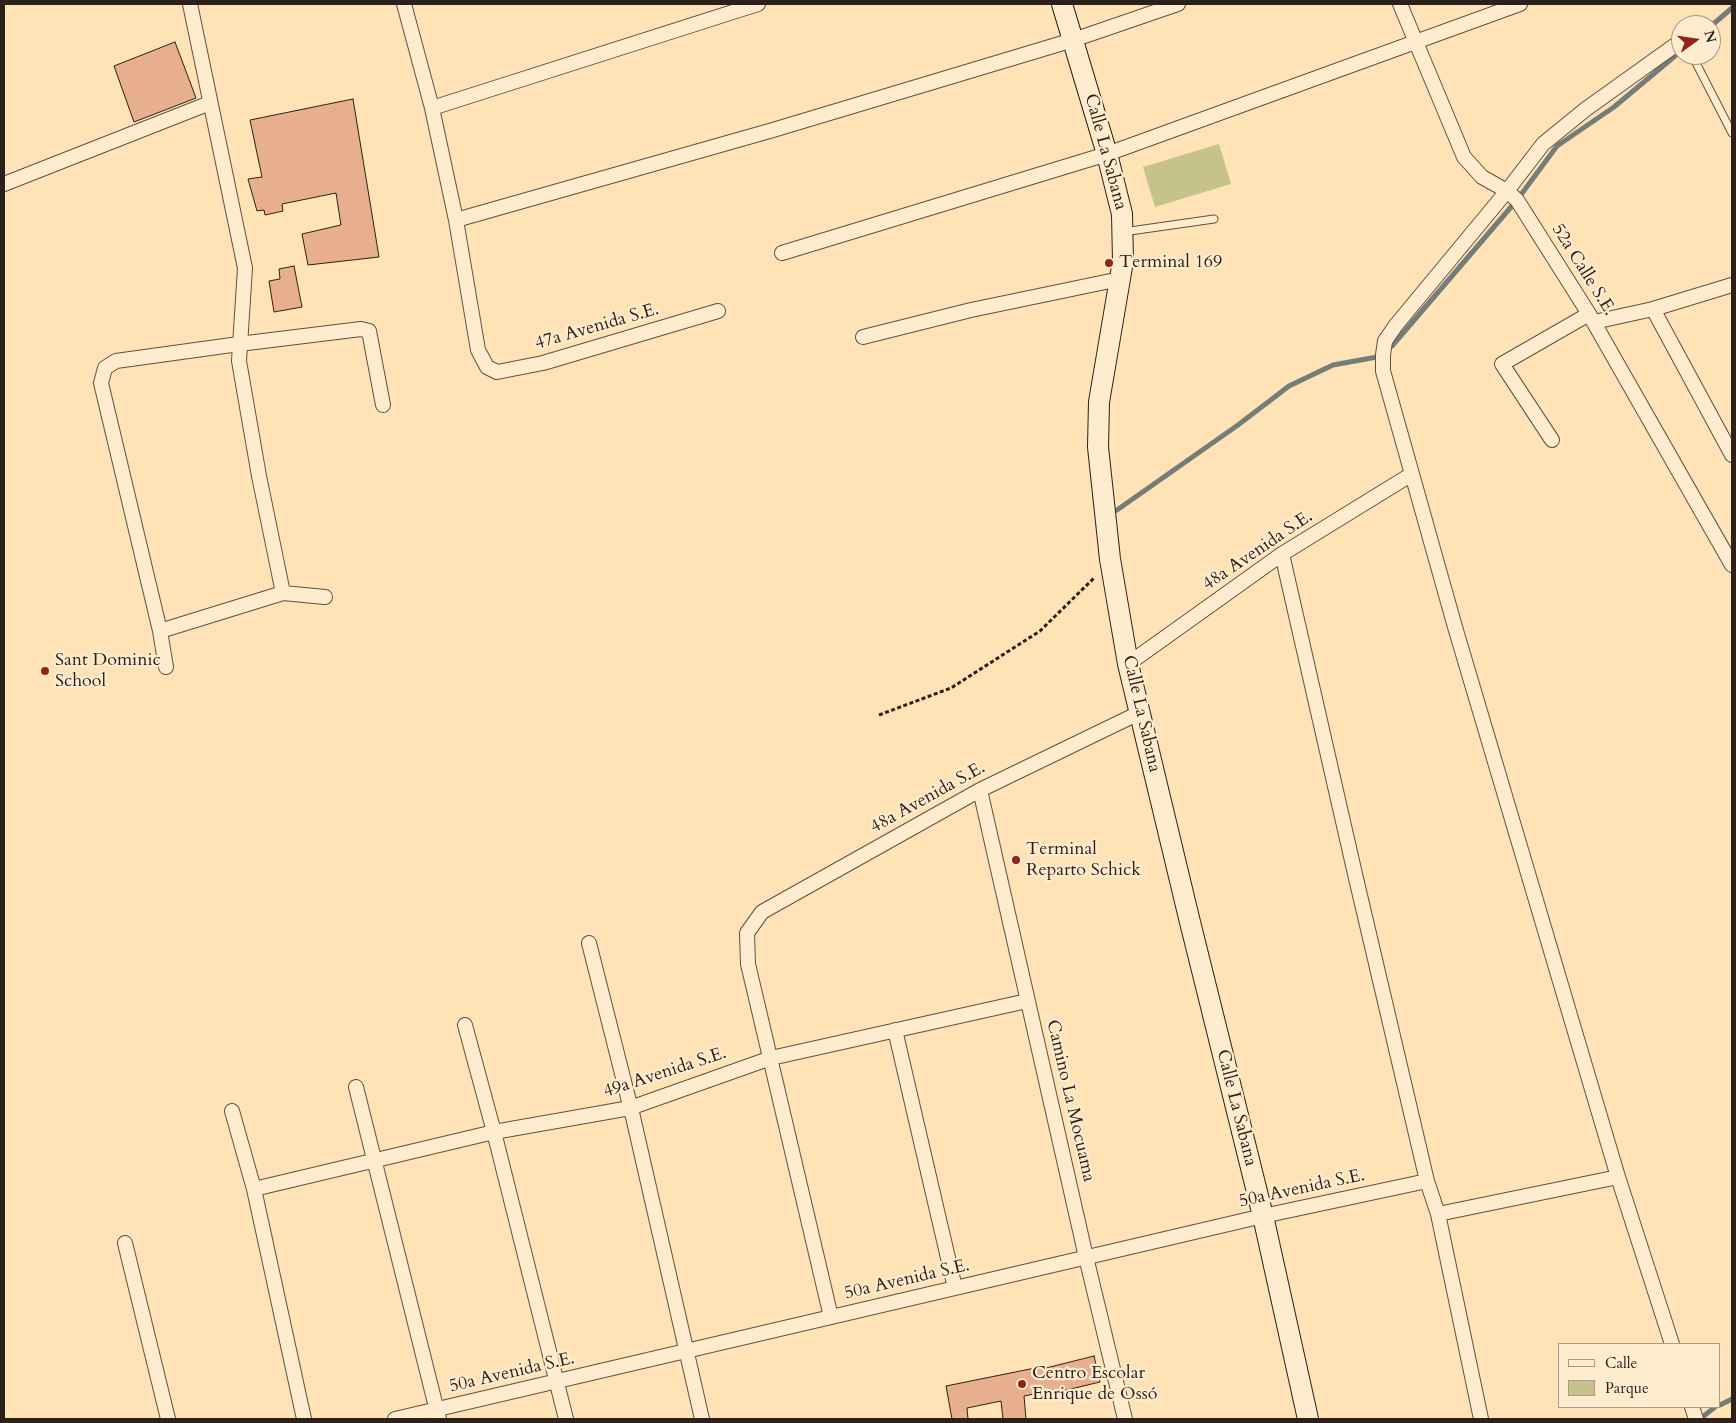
<!DOCTYPE html>
<html>
<head>
<meta charset="utf-8">
<style>
	body { margin:0 }
	#map { position:relative; width:1736px; height:1423px; overflow:hidden; background:#ffe2b5; font-family:Cardo,serif }
	canvas { display:block }
	.frame { position:absolute; inset:0; border:5px solid #2c201a; pointer-events:none }
	.legend { position:absolute; left:1558px; top:1343px; width:162px; height:65px; box-sizing:border-box; background:#ffeccf; border:1px solid #ab9a87; margin:0; padding:6px 9px; list-style:none; font-size:15px; color:#2c201a }
	.legend li { display:flex; align-items:center; gap:10px; height:25px }
	.legend b { width:25px; border:1px solid #ab9a87 }
	.north { position:absolute; left:1671px; top:15px; width:50px; height:50px; box-sizing:border-box; background:#ffeccf; border:1px solid #ab9a87; border-radius:50%; rotate:76deg; font-size:14px; font-weight:700; line-height:20px; text-align:center; color:#2c201a }
	.north::after { content:''; display:block; margin:auto; width:18px; height:22px; background:#8f2418; clip-path:polygon(50% 0,100% 100%,50% 72%,0 100%) }
</style>
</head>
<body>
<div id="map">
<canvas width="1736" height="1423"></canvas>
<div class="frame"></div>
<ul class="legend">
<li><b style="height:6px;background:#ffeccf"></b>Calle</li>
<li><b style="height:14px;background:#c5c28a"></b>Parque</li>
</ul>
<div class="north">N</div>
</div>
<script>
const g = document.querySelector('canvas').getContext('2d');
g.lineJoin = 'round';
function fillPath(path, color) {
  g.fillStyle = color;
  g.fill(path, 'evenodd');
}
function toPath(rows) {
  const path = new Path2D();
  for (const r of rows) {
    path.moveTo(r[0], r[1]);
    for (let i = 2; i < r.length; i += 2) path.lineTo(r[i], r[i + 1]);
  }
  return path;
}
function trace(path, color, width, dash) {
  g.strokeStyle = color;
  g.lineWidth = width;
  g.lineCap = dash ? 'butt' : 'round';
  g.setLineDash(dash || []);
  g.stroke(path);
}
function write(font, color, halo, rows, align = 'center') {
  g.font = font + ' Cardo,serif';
  g.lineWidth = 4.5;
  g.setLineDash([]);
  g.textBaseline = 'middle';
  g.strokeStyle = halo;
  g.fillStyle = color;
  for (const [text, x, y, turn = 0] of rows) {
    g.save();
    g.translate(x, y);
    g.rotate((+turn || 0) * Math.PI / 180);
    g.textAlign = isNaN(turn) ? turn : align;
    if (halo) g.strokeText(text, 0, 0);
    g.fillText(text, 0, 0);
    g.restore();
  }
}
const green = toPath([
	[1219,144,1231,184,1155,207,1143,167]
]);
const stream = toPath([
	[1711,26,1732,8],
	[1392,346,1517,200,1557,146,1614,107,1681,51],
	[1117,510,1238,425,1289,386,1333,365,1377,357],
	[1720,1405,1732,1399],
	[1700,1419,1715,1407]
]);
const building = toPath([
	[175,42,196,98,134,122,114,66,175,42],
	[353,99,379,257,308,265,302,234,341,225,336,193,282,204,283,211,265,215,264,210,257,211,248,179,262,177,250,120,353,99],
	[294,266,302,307,274,312,269,281,280,279,279,269,294,266],
	[1094,1356,1100,1382,1054,1393,1054,1390,1024,1396,1026,1419,1003,1419,1001,1401,967,1408,968,1419,952,1419,946,1386,1045,1366,1046,1368,1094,1356]
]);
const path = toPath([
	[879,715,951,688,1040,631,1095,577]
]);
const lane = toPath([
	[1692,55,1732,133],
	[1123,232,1214,219]
]);
const street = toPath([
	[190,4,245,268,239,361,259,476,283,593],
	[404,4,432,108,456,220,478,350,487,367,497,372,543,363,718,311],
	[1400,4,1464,157,1482,177,1507,191,1517,200,1589,314,1732,565],
	[432,108,758,4],
	[4,184,210,103],
	[456,220,773,130,1073,40,1178,4],
	[782,253,1107,154,1520,4],
	[1653,309,1732,455],
	[1594,322,1653,309,1732,285],
	[863,337,971,310,1120,279],
	[1552,440,1502,364,1589,314],
	[1282,554,1355,874,1427,1181,1438,1214,1481,1419],
	[160,631,283,593,325,597],
	[1128,664,1282,554,1412,474],
	[166,667,160,631,101,383,105,368,116,361,239,344,361,329,369,331,383,405],
	[980,790,1086,1257,1125,1419],
	[589,943,633,1117,702,1419],
	[465,1025,494,1132,566,1419],
	[895,1030,955,1288],
	[356,1087,439,1419],
	[232,1111,254,1189,304,1419],
	[254,1189,494,1132,630,1108,771,1058,1027,1001],
	[1438,1214,1618,1177],
	[125,1243,168,1419],
	[831,1317,748,964,747,933,762,912,980,790,1139,713],
	[1672,1344,1618,1177,1455,627,1383,371,1383,355,1385,341,1396,325,1507,191,1543,144,1586,109,1681,41],
	[1692,1407,1696,1419],
	[395,1419,1263,1216,1427,1181]
]);
const secondary = toPath([
	[1062,4,1107,154,1122,214,1123,261,1099,402,1098,447,1110,559,1128,664,1189,918,1263,1216,1308,1419]
]);
const markers = [
	[1109,263,5,"#8f2418"],
	[45,671,5,"#8f2418"],
	[1016,860,5,"#8f2418"],
	[1022,1384,5,"#8f2418"]
];
const streetNames = [
	["Calle La Sabana",1105,152,75],
	["52a Calle S.E.",1583,270,58],
	["47a Avenida S.E.",597,327,-16],
	["48a Avenida S.E.",1258,551,-34],
	["Calle La Sabana",1141,714,77],
	["48a Avenida S.E.",928,798,-29],
	["49a Avenida S.E.",665,1073,-18],
	["Camino La Mocuama",1070,1101,77],
	["Calle La Sabana",1236,1108,76],
	["50a Avenida S.E.",1302,1189,-12],
	["50a Avenida S.E.",907,1280,-13],
	["50a Avenida S.E.",512,1373,-13]
];
const poiNames = [
	["Terminal 169",1119,263],
	["Sant Dominic",55,661],
	["School",55,682],
	["Terminal",1026,850],
	["Reparto Schick",1026,871],
	["Centro Escolar",1032,1374],
	["Enrique de Ossó",1032,1395]
];
fillPath(green, '#c5c28a');
trace(stream, '#757d79', 5);
fillPath(building, '#e8af8e');
trace(building, '#2c201a', 1);
trace(lane, '#615041', 9);
trace(street, '#615041', 16);
trace(secondary, '#2c201a', 22);
trace(path, '#2c201a', 3, [4, 2.5]);
trace(lane, '#ffeccf', 7);
trace(street, '#ffeccf', 14);
trace(secondary, '#ffeccf', 20);
for (const [x, y, r, color] of markers) {
  const dot = new Path2D();
  dot.arc(x, y, r, 0, 2 * Math.PI);
  g.fillStyle = color;
  g.fill(dot);
  trace(dot, '#ffeccf', 2);
}
write('18px', '#2c201a', '#ffeccf', streetNames);
write('18px', '#2c201a', '#ffeccf', poiNames, 'left');
</script>
</body>
</html>
